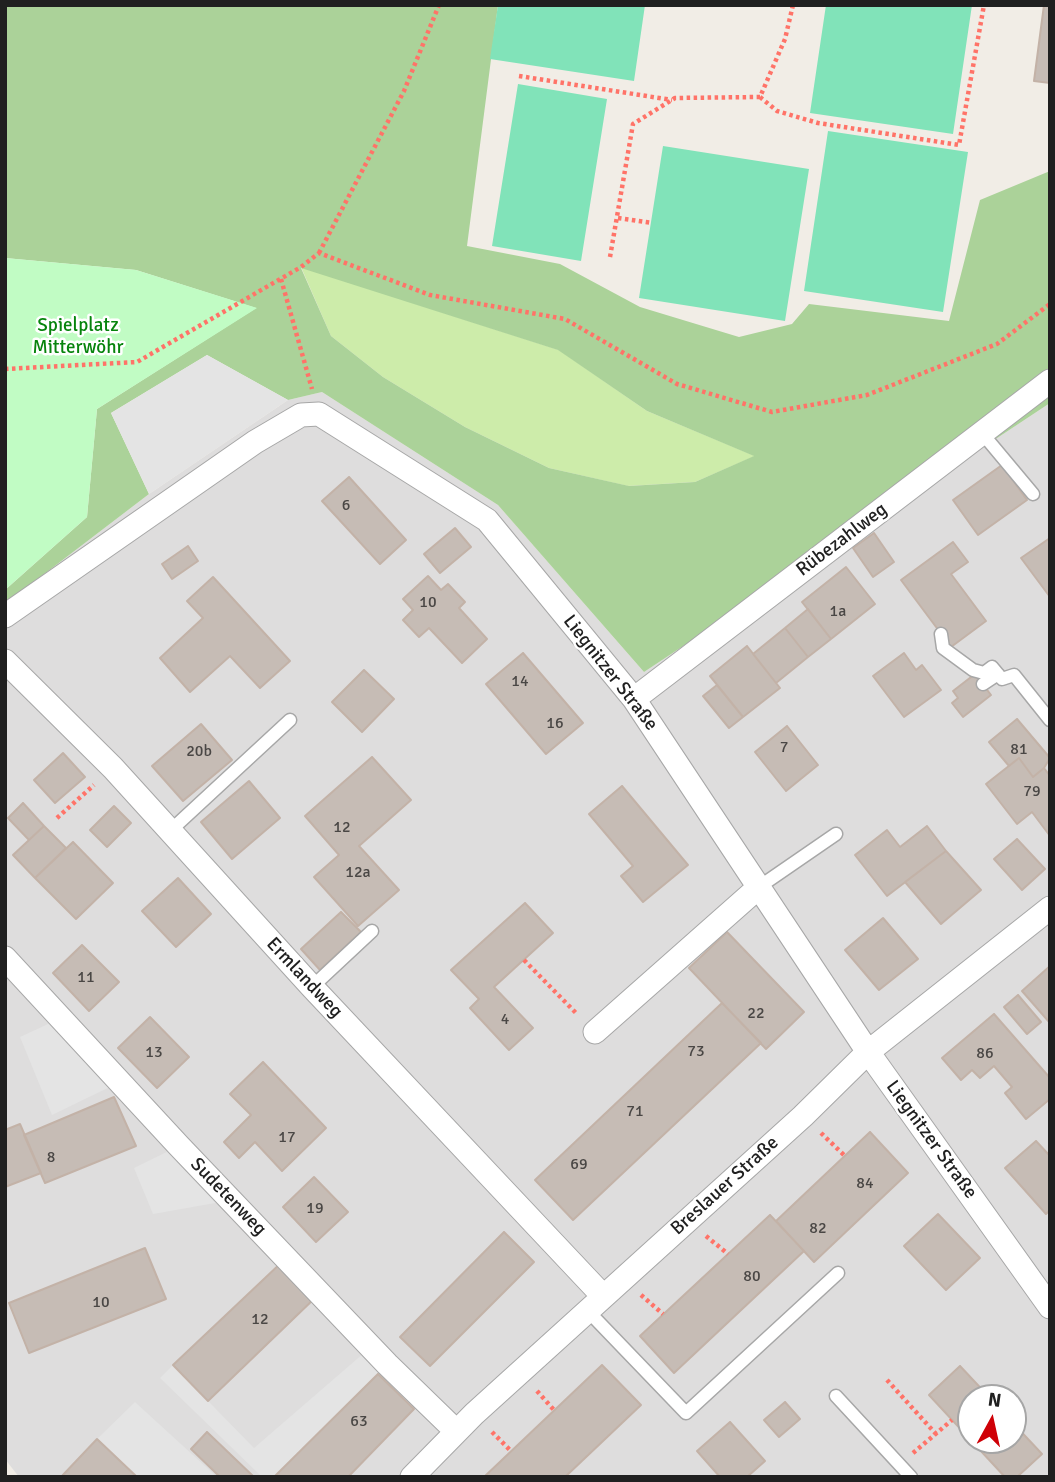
<!DOCTYPE html>
<html>
<head>
<meta charset="utf-8">
<style>
	body { margin:0 }
	#map { position:relative; width:1055px; height:1482px; overflow:hidden; background:#f1ede6; font-family:Signika,sans-serif }
	canvas { display:block }
	.frame { position:absolute; inset:0; border:7px solid #202020; pointer-events:none }
	.north { position:absolute; left:957px; top:1384px; width:70px; height:70px; box-sizing:border-box; background:#fff; border:2px solid #a6a6a6; border-radius:50%; rotate:8deg; font-size:19px; font-weight:700; line-height:28px; text-align:center; color:#202020 }
	.north::after { content:''; display:block; margin:auto; width:24px; height:32px; background:#cf0007; clip-path:polygon(50% 0,100% 100%,50% 72%,0 100%) }
</style>
</head>
<body>
<div id="map">
<canvas width="1055" height="1482"></canvas>
<div class="frame"></div>
<div class="north">N</div>
</div>
<script>
const g = document.querySelector('canvas').getContext('2d');
g.lineJoin = 'round';
function fillPath(path, color) {
  g.fillStyle = color;
  g.fill(path, 'evenodd');
}
function toPath(rows) {
  const path = new Path2D();
  for (const r of rows) {
    path.moveTo(r[0], r[1]);
    for (let i = 2; i < r.length; i += 2) path.lineTo(r[i], r[i + 1]);
  }
  return path;
}
function trace(path, color, width, dash) {
  g.strokeStyle = color;
  g.lineWidth = width;
  g.lineCap = dash ? 'butt' : 'round';
  g.setLineDash(dash || []);
  g.stroke(path);
}
function write(font, color, halo, rows, align = 'center') {
  g.font = font + ' Signika,sans-serif';
  g.lineWidth = 5;
  g.setLineDash([]);
  g.textBaseline = 'middle';
  g.strokeStyle = halo;
  g.fillStyle = color;
  for (const [text, x, y, turn = 0] of rows) {
    g.save();
    g.translate(x, y);
    g.rotate((+turn || 0) * Math.PI / 180);
    g.textAlign = isNaN(turn) ? turn : align;
    if (halo) g.strokeText(text, 0, 0);
    g.fillText(text, 0, 0);
    g.restore();
  }
}
const residential = toPath([
	[322,392,498,505,644,672,1050,403,1050,1477,19,1477,5,1459,5,604,149,494,288,400],
	[971,1398,1013,1398,1013,1440,971,1440]
]);
const grass = toPath([
	[301,267,559,350,647,411,755,456,695,482,628,486,549,468,465,427,383,377,331,336]
]);
const forest = toPath([
	[5,5,498,5,467,246,560,264,640,307,739,337,792,324,809,304,949,321,980,200,1050,171,1050,403,644,672,498,505,322,392,288,400,207,355,111,413,149,494,5,604,5,590,87,517,97,409,256,308,136,270,5,258],
	[301,268,558,350,647,411,754,456,695,482,629,486,549,468,465,427,383,377,331,336]
]);
const park = toPath([
	[5,258,136,270,257,308,97,409,87,517,5,590]
]);
const pitch = toPath([
	[498,5,645,5,634,81,490,59],
	[826,5,972,5,953,134,810,113],
	[518,84,607,99,581,261,492,246],
	[828,131,968,152,943,312,804,291],
	[663,146,809,169,785,321,639,298]
]);
const parking = toPath([
	[207,355,288,400,149,494,111,413],
	[59,1019,120,1082,52,1115,20,1037],
	[179,1146,232,1200,153,1214,134,1168],
	[372,1346,387,1364,274,1477,262,1477,160,1378,173,1365,254,1448],
	[135,1402,217,1477,137,1477,97,1439]
]);
const building = toPath([
	[1044,5,1050,5,1050,83,1034,81,1044,5],
	[1002,465,1027,500,978,535,953,500,1002,465],
	[349,477,406,540,380,564,322,501,349,477],
	[455,528,471,547,440,573,424,554,455,528],
	[874,533,894,562,873,577,853,548,874,533],
	[1050,538,1050,597,1021,558,1050,538],
	[953,542,968,562,951,574,986,621,951,647,901,580,953,542],
	[188,546,198,561,172,579,162,564,188,546],
	[846,567,875,604,831,639,802,602,846,567],
	[428,576,441,590,448,584,465,602,459,608,487,639,462,663,429,628,419,637,403,620,413,610,403,599,428,576],
	[213,577,290,661,260,688,230,656,190,692,160,658,203,618,187,601,213,577],
	[808,609,831,639,808,657,785,628,808,609],
	[785,628,808,657,776,683,753,654,785,628],
	[747,646,780,688,743,717,710,676,747,646],
	[523,653,583,723,546,754,486,684,523,653],
	[904,653,916,670,922,665,941,690,904,717,873,676,904,653],
	[364,670,394,699,362,732,332,702,364,670],
	[975,674,991,695,963,717,952,703,958,698,953,691,975,674],
	[717,685,743,717,729,728,703,696,717,685],
	[1017,719,1050,758,1044,768,1033,777,1019,758,1009,766,989,742,1017,719],
	[201,724,232,760,183,801,152,766,201,724],
	[787,726,818,765,786,791,755,752,787,726],
	[63,753,85,777,55,803,34,780,63,753],
	[372,757,411,800,359,846,399,890,358,926,314,877,339,855,305,816,372,757],
	[1019,758,1033,777,1044,768,1050,776,1050,836,1032,812,1017,824,986,784,1019,758],
	[249,781,280,818,232,859,201,822,249,781],
	[622,786,688,865,643,902,621,876,633,866,589,814,622,786],
	[23,803,44,826,29,840,8,818,23,803],
	[114,806,131,823,107,847,90,830,114,806],
	[44,826,66,848,35,878,13,855,44,826],
	[927,826,946,851,887,896,855,855,887,830,900,847,927,826],
	[1017,839,1045,869,1022,890,994,859,1017,839],
	[73,842,113,883,76,919,35,878,73,842],
	[946,851,981,890,941,924,905,882,946,851],
	[178,878,211,914,176,947,142,911,178,878],
	[525,903,553,933,494,987,533,1028,509,1050,470,1008,479,999,451,970,525,903],
	[341,912,361,932,320,970,301,949,341,912],
	[883,918,918,959,879,990,845,950,883,918],
	[727,932,804,1012,766,1049,689,968,727,932],
	[82,945,119,982,89,1011,53,973,82,945],
	[1050,966,1050,1023,1022,991,1050,966],
	[1018,995,1041,1022,1027,1034,1004,1007,1018,995],
	[722,1003,761,1043,573,1220,535,1180,722,1003],
	[994,1014,1050,1078,1050,1099,1026,1119,1005,1093,1012,1087,994,1066,980,1078,972,1070,961,1080,942,1058,994,1014],
	[150,1017,189,1057,157,1088,118,1048,150,1017],
	[263,1062,326,1128,282,1171,255,1142,239,1158,224,1142,251,1115,230,1094,263,1062],
	[114,1097,136,1146,45,1183,24,1135,114,1097],
	[20,1124,41,1173,5,1187,5,1130,20,1124],
	[870,1132,908,1173,814,1262,776,1221,870,1132],
	[1036,1141,1050,1156,1050,1210,1046,1214,1005,1168,1036,1141],
	[314,1177,348,1212,316,1242,283,1207,314,1177],
	[938,1214,980,1258,946,1290,904,1246,938,1214],
	[770,1215,804,1251,674,1373,640,1336,770,1215],
	[504,1232,534,1262,430,1366,400,1337,504,1232],
	[145,1248,166,1299,29,1353,9,1303,145,1248],
	[283,1261,317,1296,208,1401,173,1365,283,1261],
	[602,1365,641,1405,565,1477,484,1477,602,1365],
	[960,1366,990,1398,971,1398,971,1440,1013,1440,1013,1423,1042,1454,1017,1477,1005,1477,929,1395,960,1366],
	[378,1374,414,1409,348,1477,274,1477,378,1374],
	[785,1402,800,1419,779,1437,764,1420,785,1402],
	[730,1422,765,1461,747,1477,720,1477,697,1451,730,1422],
	[207,1432,254,1477,220,1477,191,1449,207,1432],
	[97,1439,137,1477,61,1477,97,1439]
]);
const path = toPath([
	[793,5,785,39,760,97,777,111,818,123,959,145,984,5],
	[519,76,672,100],
	[618,218,652,223],
	[319,253,404,91,439,5],
	[610,257,633,124,675,98,760,97],
	[281,279,312,389],
	[5,369,137,362,301,267,319,253,430,295,565,319,677,384,772,412,867,395,997,344,1050,304],
	[57,818,94,785],
	[524,960,577,1014],
	[821,1133,845,1156],
	[706,1236,728,1254],
	[641,1295,663,1314],
	[887,1380,936,1434],
	[537,1391,554,1410],
	[492,1432,511,1451],
	[913,1453,952,1420]
]);
const service = toPath([
	[982,433,1033,494],
	[941,634,943,648,973,670,984,673,992,667,1002,679,1014,675,1050,720],
	[983,684,998,674],
	[170,831,290,720],
	[759,887,836,834],
	[312,987,372,931],
	[587,1310,686,1413,838,1273],
	[836,1396,911,1477]
]);
const minor = toPath([
	[5,616,255,442,301,415,319,414,487,520,634,699,868,1052,1050,1307],
	[5,661,113,768,312,987,603,1296],
	[634,699,1050,381],
	[5,958,179,1146,387,1364,456,1431],
	[595,1032,759,887],
	[412,1477,474,1414,803,1116,868,1052,1050,908]
]);
const numberNames = [
	["6",346,506],
	["10",428,603],
	["1a",838,612],
	["14",520,682],
	["16",555,724],
	["7",784,748],
	["81",1019,750],
	["20b",199,752],
	["79",1032,792],
	["12",342,828],
	["12a",358,873],
	["11",86,978],
	["22",756,1014],
	["4",505,1020],
	["73",696,1052],
	["13",154,1053],
	["86",985,1054],
	["71",635,1112],
	["17",287,1138],
	["8",51,1158],
	["69",579,1165],
	["84",865,1184],
	["19",315,1209],
	["82",818,1229],
	["80",752,1277],
	["10",101,1303],
	["12",260,1320],
	["63",359,1422]
];
const parkNames = [
	["Spielplatz",78,326],
	["Mitterwöhr",78,348]
];
const streetNames = [
	["Rübezahlweg",842,540,-37],
	["Liegnitzer Straße",610,673,52],
	["Ermlandweg",304,978,47],
	["Liegnitzer Straße",931,1140,54],
	["Breslauer Straße",725,1186,-42],
	["Sudetenweg",228,1197,46]
];
fillPath(residential, '#dedddd');
fillPath(grass, '#cdecaa');
fillPath(forest, '#abd299');
fillPath(park, '#c1fcc4');
fillPath(pitch, '#81e3b9');
fillPath(parking, '#e4e4e4');
fillPath(building, '#c6bcb5');
trace(building, '#c3b2a7', 2);
trace(service, '#a7a7a7', 15);
trace(minor, '#a7a7a7', 25);
trace(path, '#ff7368', 4.5, [3.5, 3.5]);
trace(service, '#fff', 12);
trace(minor, '#fff', 23);
write('16px', '#4a4745', null, numberNames);
write('19px', '#07840d', '#fff', parkNames);
write('19px', '#202020', '#fff', streetNames);
</script>
</body>
</html>
